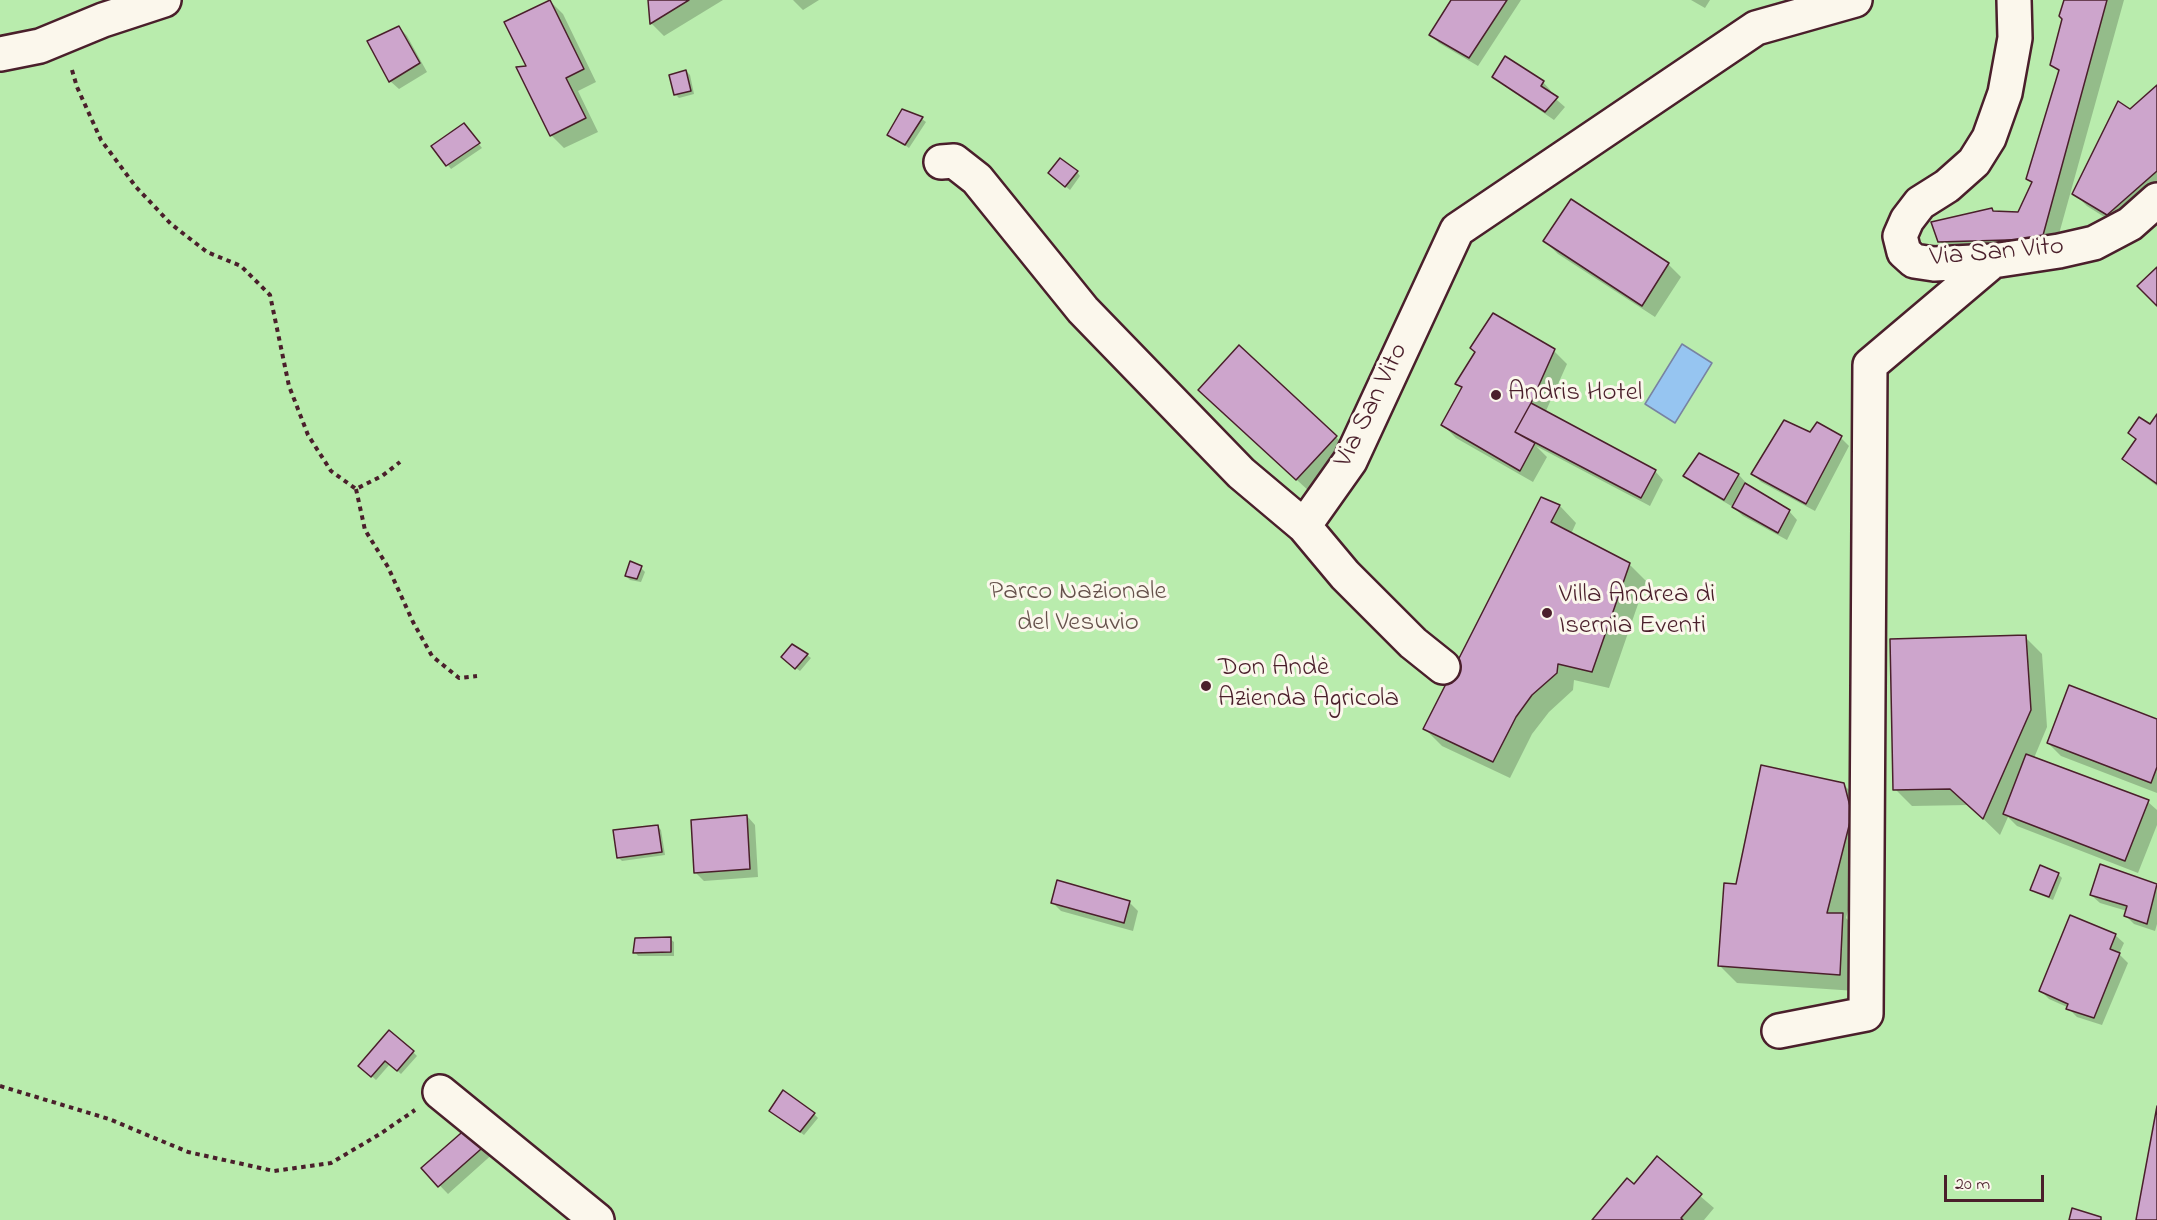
<!DOCTYPE html>
<html>
<head>
<meta charset="utf-8">
<style>
	body { margin:0 }
	#map { position:relative; width:2157px; height:1220px; overflow:hidden; background:#f2e7e6; font-family:"Indie Flower",sans-serif }
	canvas { display:block }
	.scale { position:absolute; left:1944px; top:1175px; width:100px; height:27px; box-sizing:border-box; border:3px solid #4a1f2b; border-top:0; padding-left:8px; font-size:18px; line-height:21px; white-space:nowrap; color:#4a1f2b; -webkit-text-stroke:4px #fbf7ec; paint-order:stroke }
</style>
</head>
<body>
<div id="map">
<canvas width="2157" height="1220"></canvas>
<div class="scale">20 m</div>
</div>
<script>
const g = document.querySelector('canvas').getContext('2d');
g.lineJoin = 'round';
function fillPath(path, color) {
  g.fillStyle = color;
  g.fill(path, 'evenodd');
}
function toPath(rows) {
  const path = new Path2D();
  for (const r of rows) {
    path.moveTo(r[0], r[1]);
    for (let i = 2; i < r.length; i += 2) path.lineTo(r[i], r[i + 1]);
  }
  return path;
}
function trace(path, color, width, dash) {
  g.strokeStyle = color;
  g.lineWidth = width;
  g.lineCap = dash ? 'butt' : 'round';
  g.setLineDash(dash || []);
  g.stroke(path);
}
function write(font, color, halo, rows, align = 'center') {
  g.font = font + ' "Indie Flower",sans-serif';
  g.lineWidth = 6;
  g.setLineDash([]);
  g.textBaseline = 'middle';
  g.strokeStyle = halo;
  g.fillStyle = color;
  for (const [text, x, y, turn = 0] of rows) {
    g.save();
    g.translate(x, y);
    g.rotate((+turn || 0) * Math.PI / 180);
    g.textAlign = isNaN(turn) ? turn : align;
    if (halo) g.strokeText(text, 0, 0);
    g.fillText(text, 0, 0);
    g.restore();
  }
}
const green = toPath([
	[0,0,2157,0,2157,1220,0,1220]
]);
const water = toPath([
	[1682,344,1712,363,1675,423,1645,404,1682,344]
]);
const shadow = toPath([
	[650,0,723,0,664,36,651,23],
	[793,0,819,0,803,10],
	[1453,0,1521,0,1478,66,1439,43,1431,35],
	[1691,0,1710,0,1705,8],
	[2066,0,2124,0,2054,252,1953,255,1940,241,1992,210,1995,213,2019,213,2033,183,2028,178,2060,73,2052,64,2063,19],
	[550,1,563,14,596,82,578,91,598,132,564,148,551,135,528,67],
	[399,27,407,36,427,72,399,89,390,81],
	[686,71,690,75,694,94,679,98,675,94],
	[1494,76,1543,82,1551,91,1550,94,1565,107,1554,120,1503,85],
	[2157,87,2157,195,2120,227,2087,206,2074,193,2130,111],
	[903,111,922,119,926,122,909,148,889,134],
	[465,127,482,148,451,169,433,146],
	[1077,172,1080,176,1070,190,1054,177],
	[1545,241,1668,264,1681,277,1655,317,1558,254],
	[1554,351,1567,364,1545,413,1655,471,1663,480,1650,506,1536,446,1547,457,1533,482,1456,438,1443,425,1463,389,1457,384],
	[1213,403,1336,437,1349,450,1310,492],
	[2157,416,2157,486,2137,471,2124,458],
	[1811,434,1841,438,1849,446,1815,511,1761,482,1753,474],
	[1700,455,1739,475,1747,484,1746,485,1789,511,1797,520,1787,540,1743,516,1733,507,1694,484,1685,476],
	[1542,499,1560,506,1576,523,1571,534,1629,564,1646,581,1609,688,1574,680,1573,690,1549,712,1532,734,1510,778,1442,746,1425,729],
	[641,568,645,572,641,582,630,580,626,576],
	[2025,637,2042,654,2047,727,2034,758,2148,802,2157,810,2157,825,2138,873,2017,826,2008,817,2000,835,1969,805,1912,806,1895,789],
	[807,655,811,658,800,671,787,661],
	[2157,721,2157,793,2061,756,2048,743],
	[1843,784,1860,801,1869,831,1846,918,1859,931,1856,991,1737,983,1720,966,1737,886],
	[747,816,755,825,758,877,704,881,695,872],
	[657,826,661,830,665,855,622,861,618,857],
	[2101,866,2157,885,2157,924,2155,931,2134,924,2126,916,2127,911,2100,903,2091,895],
	[2058,874,2062,878,2053,900,2036,893,2032,890],
	[1129,902,1138,911,1133,931,1061,911,1053,903],
	[2115,935,2124,943,2119,954,2128,963,2102,1025,2077,1017,2067,1007,2049,999,2041,991],
	[670,939,674,942,674,956,638,956,635,952],
	[413,1052,417,1056,401,1074,390,1064,376,1080,360,1065],
	[775,1114,814,1114,818,1118,804,1135],
	[488,1143,496,1151,448,1194,423,1168],
	[1657,1159,1714,1208,1704,1220,1594,1220,1635,1186]
]);
const building = toPath([
	[550,0,584,69,566,78,586,118,550,136,516,67,526,66,504,22,550,0],
	[648,0,689,0,650,24,648,0],
	[1451,0,1507,0,1469,58,1429,35,1451,0],
	[2064,0,2107,0,2042,239,1938,242,1931,222,1992,208,1993,211,2018,212,2032,182,2026,179,2059,70,2050,65,2062,19,2059,16,2064,0],
	[399,26,420,63,389,82,367,41,399,26],
	[1505,56,1544,81,1541,86,1558,97,1545,112,1492,77,1505,56],
	[686,70,691,91,674,95,669,75,686,70],
	[2157,85,2157,171,2107,215,2072,194,2118,101,2130,109,2157,85],
	[902,109,923,117,905,145,887,135,902,109],
	[464,123,480,143,446,166,431,146,464,123],
	[1060,158,1078,171,1065,187,1048,173,1060,158],
	[1571,199,1669,263,1642,306,1543,241,1571,199],
	[2157,267,2157,306,2137,286,2157,267],
	[1493,313,1555,349,1531,403,1515,432,1535,443,1520,471,1441,425,1462,387,1455,384,1475,352,1470,348,1493,313],
	[1239,345,1337,436,1296,480,1198,390,1239,345],
	[1531,403,1656,470,1641,498,1515,432,1531,403],
	[2157,414,2157,484,2122,459,2136,439,2128,433,2139,417,2150,424,2157,414],
	[1784,420,1810,432,1817,422,1842,436,1806,504,1751,474,1784,420],
	[1699,453,1739,474,1724,500,1683,476,1699,453],
	[1745,483,1790,510,1778,533,1732,507,1745,483],
	[1541,497,1560,505,1551,522,1630,563,1592,672,1558,664,1557,673,1532,695,1516,717,1493,762,1423,729,1541,497],
	[630,561,642,566,637,579,625,576,630,561],
	[2026,635,2031,710,1983,819,1950,789,1893,790,1890,639,2026,635],
	[792,644,808,654,795,669,781,657,792,644],
	[2069,685,2157,719,2157,767,2151,783,2047,743,2069,685],
	[2026,754,2149,800,2125,861,2003,814,2026,754],
	[1761,765,1844,783,1852,814,1827,913,1843,913,1840,975,1718,966,1724,883,1736,884,1761,765],
	[747,815,750,869,694,873,691,820,747,815],
	[658,825,662,852,617,858,613,830,658,825],
	[2100,864,2157,884,2147,924,2124,916,2127,906,2090,895,2100,864],
	[2040,865,2059,873,2049,897,2030,890,2040,865],
	[1057,880,1130,901,1124,923,1051,903,1057,880],
	[2070,915,2116,934,2110,949,2120,953,2094,1018,2066,1009,2068,1004,2039,991,2070,915],
	[671,937,671,952,633,953,635,938,671,937],
	[389,1030,414,1051,397,1071,385,1061,371,1077,358,1066,389,1030],
	[783,1090,815,1113,800,1132,769,1111,783,1090],
	[2157,1106,2157,1220,2136,1220,2157,1106],
	[468,1127,489,1142,438,1187,421,1168,468,1127],
	[1657,1156,1702,1194,1681,1218,1683,1220,1592,1220,1627,1178,1634,1184,1657,1156],
	[2072,1208,2101,1217,2101,1220,2069,1220,2072,1208]
]);
const path = toPath([
	[72,70,77,87,101,140,136,187,171,224,207,252,241,266,270,295,289,386,308,435,331,471,356,489,382,476,400,462],
	[356,489,365,530,388,567,413,622,432,656,459,678,477,676],
	[0,1086,109,1119,188,1152,274,1171,331,1163,380,1134,415,1110]
]);
const minor = toPath([
	[2014,0,2015,38,2005,93,1989,138,1974,162,1947,186,1920,203,1907,220,1900,236,1904,252,1914,261,1934,264,1993,261,2059,251,2094,243,2130,224,2157,200],
	[0,54,40,46,103,20,164,0],
	[941,162,954,161,977,179,1083,310,1241,473,1304,526,1350,461,1457,230,1756,28,1855,0],
	[1304,526,1345,575,1413,643,1443,667],
	[1779,1031,1866,1014,1870,365,1993,261],
	[440,1092,597,1220]
]);
const markers = [
	[1496,395,6,"#4a1f2b"],
	[1547,613,6,"#4a1f2b"],
	[1206,686,6,"#4a1f2b"]
];
const streetNames = [
	["Via San Vito",1997,254,-5],
	["Via San Vito",1373,406,-64]
];
const poiNames = [
	["Andris Hotel",1508,395],
	["Villa Andrea di",1559,597],
	["Isernia Eventi",1559,628],
	["Don Andè",1218,670],
	["Azienda Agricola",1218,701]
];
const parkNames = [
	["Parco Nazionale",1078,594],
	["del Vesuvio",1078,625]
];
fillPath(green, '#b9ecad');
fillPath(water, '#96c5f1');
trace(water, '#7883a2', 1.5);
fillPath(shadow, '#0003');
fillPath(building, '#cda5cc');
trace(building, '#4a1f2b', 1.5);
trace(minor, '#4a1f2b', 38);
trace(path, '#4a1f2b', 4, [4.5, 4.5]);
trace(minor, '#fbf7ec', 33);
for (const [x, y, r, color] of markers) {
  const dot = new Path2D();
  dot.arc(x, y, r, 0, 2 * Math.PI);
  g.fillStyle = color;
  g.fill(dot);
  trace(dot, '#fbf7ec', 2);
}
write('27px', '#4a1f2b', '#fbf7ec', streetNames);
write('27px', '#4a1f2b', '#fbf7ec', poiNames, 'left');
write('27px', '#66524c', '#fbf7ec', parkNames);
</script>
</body>
</html>
